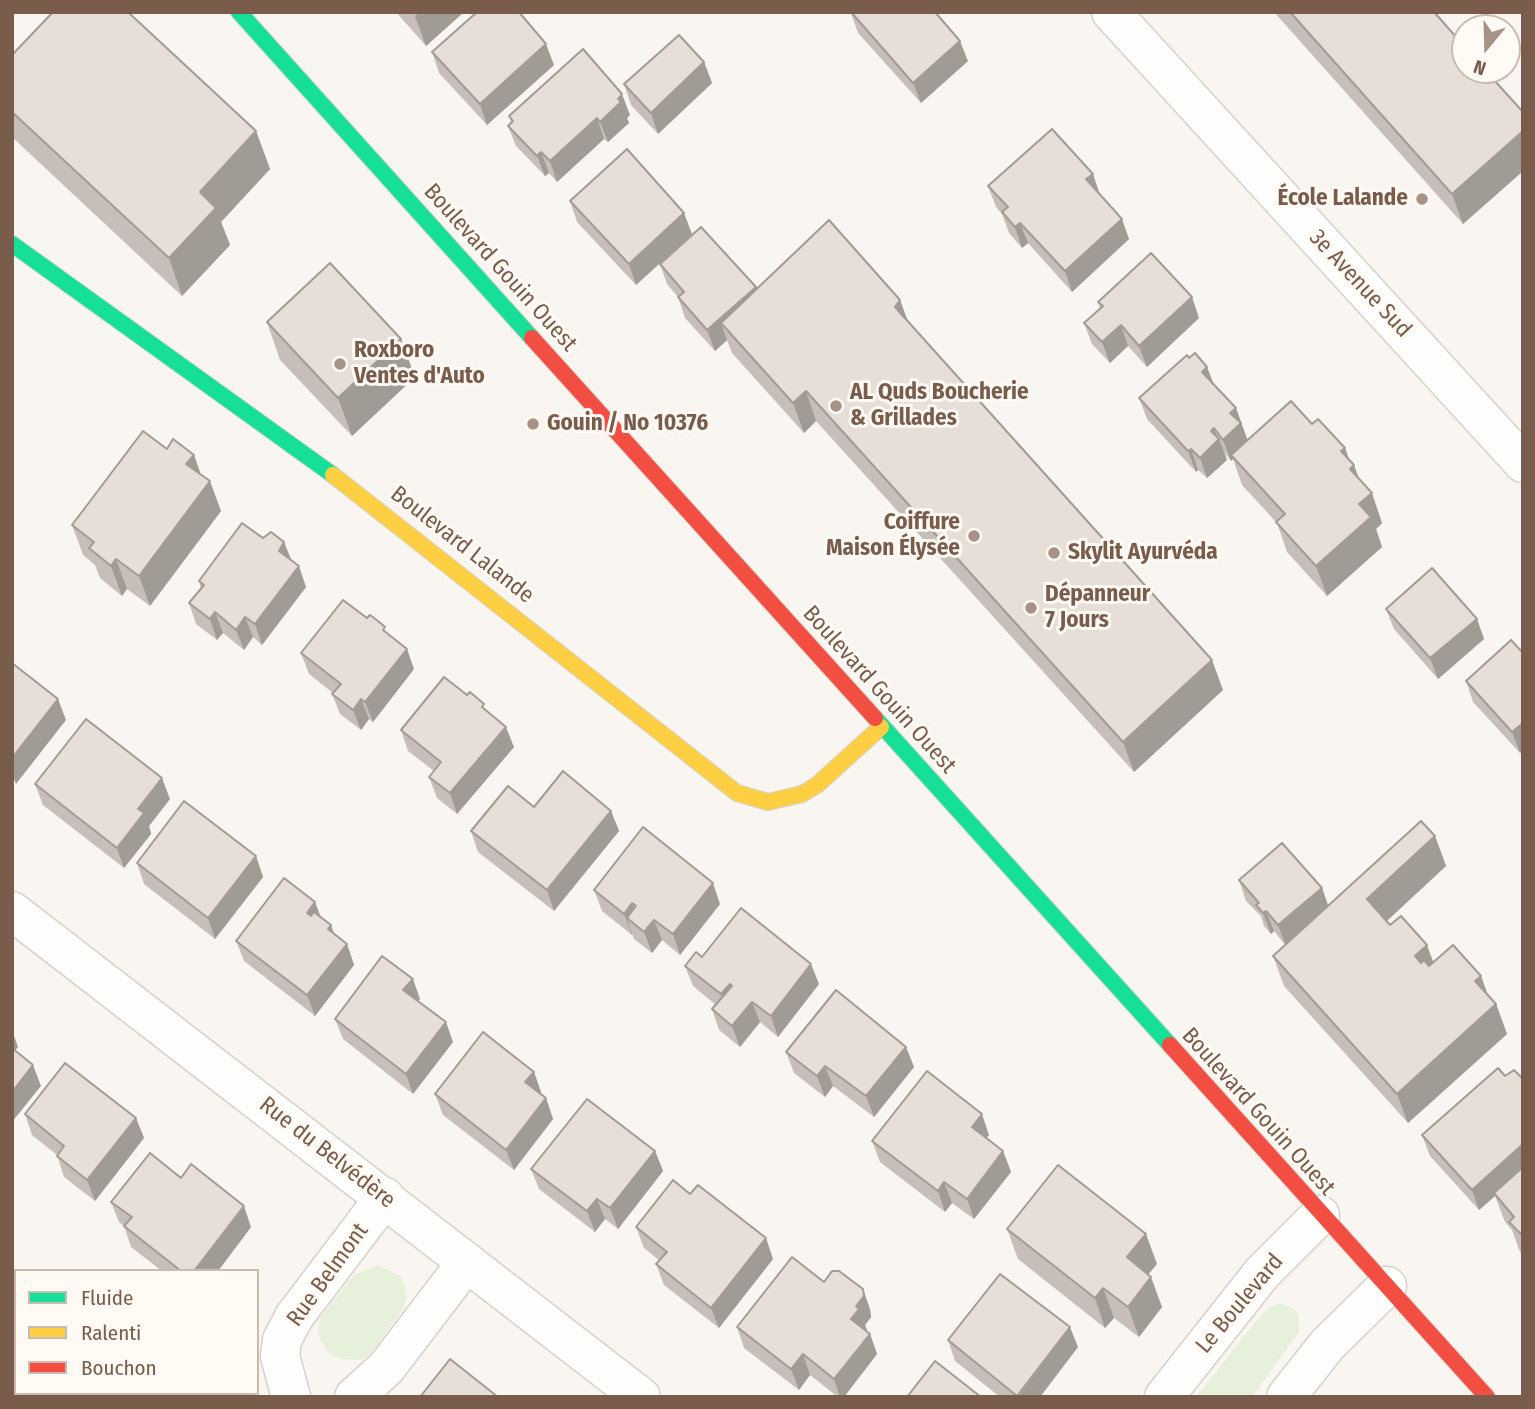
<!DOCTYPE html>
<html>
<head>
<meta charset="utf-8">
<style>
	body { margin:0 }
	#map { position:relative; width:1535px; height:1409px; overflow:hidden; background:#f9f5f0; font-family:"Fira Sans Condensed",sans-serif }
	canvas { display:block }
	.frame { position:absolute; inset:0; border:14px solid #7a5c4d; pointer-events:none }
	.legend { position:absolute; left:14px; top:1269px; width:245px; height:126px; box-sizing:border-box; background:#fffaf3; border:2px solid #cabbb1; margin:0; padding:9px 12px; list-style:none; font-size:21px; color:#7a5c4d }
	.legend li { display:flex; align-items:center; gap:14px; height:35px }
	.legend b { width:35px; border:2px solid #cabbb1 }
	.north { position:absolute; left:1451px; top:14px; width:70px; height:70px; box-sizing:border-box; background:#fffaf3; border:2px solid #cabbb1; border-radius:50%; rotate:199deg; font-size:19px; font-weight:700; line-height:28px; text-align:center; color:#7a5c4d }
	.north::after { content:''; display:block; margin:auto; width:24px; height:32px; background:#a69286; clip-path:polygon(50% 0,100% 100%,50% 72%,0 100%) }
</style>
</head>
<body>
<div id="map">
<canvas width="1535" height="1409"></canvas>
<div class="frame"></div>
<ul class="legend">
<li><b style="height:9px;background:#16e098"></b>Fluide</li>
<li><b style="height:9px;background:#ffcf43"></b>Ralenti</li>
<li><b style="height:9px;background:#f24e42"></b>Bouchon</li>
</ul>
<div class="north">N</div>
</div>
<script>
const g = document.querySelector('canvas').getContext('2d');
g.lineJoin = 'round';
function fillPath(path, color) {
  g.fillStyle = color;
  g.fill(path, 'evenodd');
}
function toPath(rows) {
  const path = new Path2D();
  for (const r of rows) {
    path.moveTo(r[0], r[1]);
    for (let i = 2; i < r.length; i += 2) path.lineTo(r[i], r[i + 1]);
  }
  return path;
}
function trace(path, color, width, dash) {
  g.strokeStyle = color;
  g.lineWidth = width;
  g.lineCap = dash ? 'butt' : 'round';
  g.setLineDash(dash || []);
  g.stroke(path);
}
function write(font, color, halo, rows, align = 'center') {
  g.font = font + ' "Fira Sans Condensed",sans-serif';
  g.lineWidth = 6;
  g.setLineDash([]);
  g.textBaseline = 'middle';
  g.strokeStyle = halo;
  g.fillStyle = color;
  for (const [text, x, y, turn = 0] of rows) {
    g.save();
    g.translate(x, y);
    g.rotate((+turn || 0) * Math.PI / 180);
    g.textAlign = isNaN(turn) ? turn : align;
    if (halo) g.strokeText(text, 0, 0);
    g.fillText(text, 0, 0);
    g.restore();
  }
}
const green = toPath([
	[378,1265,400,1276,405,1286,407,1297,403,1309,372,1352,361,1360,340,1359,328,1352,321,1341,318,1330,321,1317,354,1275],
	[1280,1304,1291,1307,1298,1313,1299,1332,1252,1397,1196,1397,1261,1315,1270,1307]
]);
const street = toPath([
	[1111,12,1523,463],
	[12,911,641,1397],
	[291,1397,280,1356,282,1340,294,1317,385,1197],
	[354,1397,386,1368,467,1262],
	[1164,1397,1262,1273,1320,1215],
	[1286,1397,1327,1345,1387,1286]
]);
const fast = toPath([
	[239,12,532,338],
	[12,244,333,475],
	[875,718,1170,1045]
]);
const slow = toPath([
	[333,475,737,793,768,802,802,794,817,785,881,727]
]);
const jam = toPath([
	[532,338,875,718],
	[1170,1045,1487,1397]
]);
const wall = toPath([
	[396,12,464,12,426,46],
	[1274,12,1434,12,1523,112,1523,171,1463,224],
	[851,13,968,61,921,103,858,33],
	[432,52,554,65,487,125,439,73],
	[12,55,256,131,270,169,221,222,230,245,182,296,12,137],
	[704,62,712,83,658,134,631,105,624,84],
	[630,115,627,118,629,123,608,142,604,139,557,182,549,173,545,176,516,146,508,126,511,122,509,116],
	[988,186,1100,195,1129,239,1072,292,1028,243,1022,248,1009,233,1002,214,996,207],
	[570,201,692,234,636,285,577,222],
	[660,264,757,289,900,300,908,322,1223,690,1134,772,816,421,804,433,732,353,727,340,715,351,685,318,678,297,667,284],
	[1098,302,1199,318,1147,367,1128,346,1110,363,1092,344,1084,323,1100,308],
	[267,322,415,377,352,436,280,360],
	[1189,358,1207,367,1214,385,1236,408,1247,440,1312,424,1349,461,1382,523,1376,529,1382,547,1327,596,1287,552,1277,523,1242,485,1233,459,1231,461,1224,452,1227,460,1207,478,1198,470,1196,472,1147,419,1139,398],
	[167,449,194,455,201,474,221,511,150,606,127,589,122,596,100,578,95,565,83,555,72,525],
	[263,538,284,542,291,560,306,587,262,645,253,637,244,650,223,633,217,640,196,624,189,603,201,589,199,581],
	[1386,609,1477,619,1484,639,1438,679,1394,629],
	[388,634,414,669,373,722,369,719,361,730,340,714,332,694,333,693,309,674,301,653],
	[1523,653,1520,753,1473,702,1466,681],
	[487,711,514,747,457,814,437,798,429,777,434,771,408,751,401,730],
	[35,784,170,799,149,826,151,834,124,868,43,805],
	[534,807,611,811,619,831,554,911,478,852,471,831],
	[1435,836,1446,866,1387,921,1434,962,1488,995,1496,1004,1507,1034,1408,1123,1284,986,1273,956,1285,945,1274,931,1271,934,1264,926,1261,916,1246,901,1239,880,1322,888,1328,906],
	[256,856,263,877,215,939,144,884,137,863],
	[594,890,720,904,680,955,662,940,652,953,634,939,632,934,632,935,602,911],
	[320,917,331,925,334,935,347,944,354,965,315,1016,244,961,236,941],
	[702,957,819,984,778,1037,760,1022,740,1047,719,1030,712,1009,716,1005,693,986,685,966],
	[420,999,418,1001,453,1042,413,1094,343,1039,335,1019],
	[906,1047,914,1067,874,1117,833,1086,825,1097,794,1073,786,1052],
	[534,1072,541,1092,540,1094,546,1098,553,1119,514,1170,443,1115,435,1094],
	[1505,1076,1523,1079,1523,1255,1520,1252,1512,1230,1505,1222,1495,1196,1479,1210,1430,1156,1422,1135],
	[25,1114,136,1118,144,1138,95,1201,64,1177,57,1155,32,1135],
	[989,1135,986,1138,1003,1151,1011,1172,974,1219,952,1203,945,1212,880,1162,872,1141],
	[655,1151,663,1171,618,1229,605,1219,595,1232,539,1189,531,1169],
	[181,1178,251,1227,218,1271,162,1271,131,1247,124,1226,119,1222,111,1202],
	[636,1227,773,1259,719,1328,664,1285,656,1264,660,1261,644,1248],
	[1007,1229,1157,1264,1148,1274,1162,1307,1139,1337,1114,1318,1105,1328,1018,1259],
	[824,1282,870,1309,871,1317,865,1325,867,1330,866,1331,870,1334,877,1354,844,1397,838,1397,810,1375,799,1390,744,1348,737,1327],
	[948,1340,1078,1347,1040,1397,1000,1397,955,1361]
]);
const shadedWall = toPath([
	[419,12,464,12,426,46,415,16],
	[960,41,968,61,921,103,913,83],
	[546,44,554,65,487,125,480,104],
	[704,62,712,83,658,134,651,113],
	[622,94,630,115,627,118,629,123,608,142,600,122],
	[597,118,604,139,557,182,550,161],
	[256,131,270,169,221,222,230,245,182,296,169,258,200,192],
	[1523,131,1523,171,1463,224,1452,194],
	[541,152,549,173,545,176,537,156],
	[1093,174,1100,195,1093,200,1086,179],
	[684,213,692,234,636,285,629,264],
	[1122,219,1129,239,1072,292,1065,271],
	[1020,223,1028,243,1022,248,1015,227],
	[756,287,764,308,721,323,727,340,715,351,707,330],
	[1192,297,1199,318,1147,367,1139,346],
	[900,300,911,330,895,307],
	[1121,325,1128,346,1110,363,1102,342],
	[401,339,415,377,352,436,338,398],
	[1207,367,1215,388,1202,372],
	[806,391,816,421,804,433,793,403],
	[1236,408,1249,444,1231,455,1233,459,1231,461,1223,440,1230,413],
	[1214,428,1218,440,1219,439,1227,460,1207,478,1200,458,1211,431],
	[1345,448,1352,467,1354,465,1365,495,1341,451],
	[1191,449,1198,470,1196,472,1188,451],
	[194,455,204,485,186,464],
	[210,481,221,511,150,606,139,576],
	[1372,493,1382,523,1376,529,1382,547,1327,596,1316,566,1359,504],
	[284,542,292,562,279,551],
	[116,559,127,589,122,596,111,566],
	[299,566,306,587,262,645,255,624],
	[215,612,223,633,217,640,210,619],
	[245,617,253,637,244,650,236,630],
	[1477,619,1484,639,1438,679,1430,658],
	[407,649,414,669,373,722,365,702],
	[1212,660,1223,690,1134,772,1123,742],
	[58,699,66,720,16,784,12,774,12,758],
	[361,699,369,719,361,730,353,710],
	[1523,723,1523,750,1520,753,1512,732],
	[506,727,514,747,457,814,450,793],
	[162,778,170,799,149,826,151,834,124,868,117,848,138,809],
	[611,811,619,831,554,911,547,890],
	[1435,836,1446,866,1378,929,1367,899],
	[256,856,263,877,215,939,208,918],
	[713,883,720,904,680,955,673,934],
	[1322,888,1329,908,1286,946,1278,925],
	[315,902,323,923,307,913],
	[632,903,640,924,627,918,632,934,632,935,624,914],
	[1266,911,1274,931,1271,934,1263,913],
	[654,920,662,940,652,953,644,932],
	[331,925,338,945,328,929],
	[347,944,354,965,315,1016,307,995],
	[1427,945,1438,975,1426,986,1415,956],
	[811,964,819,984,778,1037,771,1016],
	[1481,976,1492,1006,1475,981],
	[413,979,420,999,411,1011,403,990],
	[730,984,737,1005,729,1015,721,994],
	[752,1002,760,1022,740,1047,732,1026],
	[1496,1004,1507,1034,1408,1123,1397,1094],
	[446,1022,453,1042,413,1094,406,1074],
	[12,1030,18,1047,12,1054],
	[906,1047,914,1067,874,1117,866,1096],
	[33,1065,41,1086,12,1122,12,1092],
	[825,1066,833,1086,825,1097,817,1076],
	[534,1072,541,1092,533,1103,525,1082],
	[546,1098,553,1119,514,1170,506,1150],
	[982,1114,989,1135,979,1147,972,1127],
	[136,1118,144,1138,95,1201,87,1180],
	[1523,1144,1523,1171,1494,1193,1495,1196,1479,1210,1472,1190],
	[655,1151,663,1171,618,1229,610,1208],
	[1003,1151,1011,1172,974,1219,967,1199],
	[944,1182,952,1203,945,1212,938,1191],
	[597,1199,605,1219,595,1232,587,1211],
	[244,1206,251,1227,218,1271,194,1271],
	[1146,1234,1157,1264,1138,1287,1127,1257],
	[766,1238,773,1259,719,1328,711,1308],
	[1151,1277,1162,1307,1139,1337,1128,1307],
	[1103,1288,1114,1318,1105,1328,1095,1298],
	[863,1289,870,1309,871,1317,865,1325,867,1330,859,1340,851,1319],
	[1070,1327,1078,1347,1040,1397,1018,1397],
	[870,1334,877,1354,844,1397,840,1397,834,1379],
	[803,1354,810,1375,799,1390,791,1369]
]);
const building = toPath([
	[53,12,128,12,256,131,200,192,216,208,169,258,12,112,12,55,53,12],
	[477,12,519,12,546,44,480,104,432,52,477,12],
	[851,12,935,12,960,41,913,83,851,12],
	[1290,12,1434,12,1465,47,1465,70,1485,70,1523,112,1523,131,1452,194,1290,12],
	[679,35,704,62,651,113,624,84,679,35],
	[583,49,622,94,618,99,621,102,600,122,597,118,550,161,541,152,537,156,508,126,513,121,509,116,583,49],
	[1052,129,1093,174,1086,179,1122,219,1065,271,1020,223,1015,227,1002,212,1008,207,988,186,1052,129],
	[627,149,684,213,629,264,570,201,627,149],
	[829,220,900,300,895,307,1212,660,1123,742,806,391,793,403,721,323,829,220],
	[701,227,756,287,707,330,678,297,684,292,660,264,701,227],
	[1151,253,1192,297,1139,346,1121,325,1102,342,1084,323,1103,306,1098,302,1151,253],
	[330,263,401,339,338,398,267,322,330,263],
	[1195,353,1207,367,1202,372,1236,408,1230,413,1241,423,1223,440,1214,428,1211,431,1219,439,1200,458,1191,449,1188,451,1139,398,1187,355,1189,358,1195,353],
	[1291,401,1312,424,1318,419,1345,448,1341,451,1354,465,1350,469,1372,493,1359,504,1371,517,1316,566,1276,522,1285,514,1231,455,1291,401],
	[143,431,167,449,173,439,194,455,186,464,210,481,139,576,116,559,111,566,89,548,94,542,72,525,143,431],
	[242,523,263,538,271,532,284,542,279,551,299,566,255,624,245,617,236,630,215,612,210,619,189,603,204,585,199,581,242,523],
	[1432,568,1477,619,1430,658,1386,609,1432,568],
	[343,600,367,618,370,615,378,621,385,627,383,630,407,649,365,702,361,699,353,710,332,694,341,684,301,653,343,600],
	[1511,640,1523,653,1523,723,1512,732,1466,681,1511,640],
	[12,663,58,699,12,758,12,663],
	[444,677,467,695,470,692,484,704,482,707,506,727,450,793,429,777,441,762,401,730,444,677],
	[86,719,162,778,138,809,144,813,117,848,35,784,86,719],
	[563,771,611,811,547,890,471,831,508,786,534,807,563,771],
	[184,801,256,856,208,918,137,863,184,801],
	[1421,821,1435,836,1367,899,1390,925,1401,916,1427,945,1415,956,1421,963,1424,960,1429,966,1453,945,1481,976,1475,981,1496,1004,1397,1094,1273,956,1421,821],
	[643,827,713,883,673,934,654,920,644,932,627,918,636,906,632,903,624,914,594,890,643,827],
	[1282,843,1322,888,1278,925,1266,911,1263,913,1256,905,1259,903,1239,880,1282,843],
	[284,878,315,902,307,913,311,916,314,912,331,925,328,929,347,944,307,995,236,941,284,878],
	[741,908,811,964,771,1016,752,1002,732,1026,712,1009,732,986,730,984,721,994,685,966,696,952,702,957,741,908],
	[382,956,413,979,403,990,446,1022,406,1074,335,1019,382,956],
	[836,990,906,1047,866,1096,825,1066,817,1076,786,1052,836,990],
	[483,1032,534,1072,525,1082,546,1098,506,1150,435,1094,483,1032],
	[12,1048,33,1065,12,1092,12,1048],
	[65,1063,136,1118,87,1180,57,1156,64,1146,25,1114,65,1063],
	[1498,1068,1505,1076,1514,1070,1523,1079,1523,1144,1472,1190,1422,1135,1498,1068],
	[927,1071,982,1114,972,1127,1003,1151,967,1199,944,1182,938,1191,872,1141,927,1071],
	[587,1099,655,1151,610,1208,597,1199,587,1211,531,1169,587,1099],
	[150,1153,181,1178,191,1164,244,1206,194,1271,181,1271,124,1226,132,1217,111,1202,150,1153],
	[1058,1165,1146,1234,1127,1257,1151,1277,1128,1307,1103,1288,1095,1298,1007,1229,1058,1165],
	[1523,1167,1523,1236,1509,1222,1514,1217,1494,1193,1523,1167],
	[673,1180,690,1194,698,1185,766,1238,711,1308,656,1264,667,1252,636,1227,673,1180],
	[792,1257,824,1282,832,1271,839,1271,863,1289,864,1296,856,1306,859,1309,851,1319,870,1334,834,1379,803,1354,791,1369,737,1327,792,1257],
	[1000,1274,1070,1327,1017,1396,948,1340,1000,1274],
	[450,1359,498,1397,420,1397,450,1359],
	[935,1361,981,1397,907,1397,935,1361],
	[103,1393,180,1393,182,1397,105,1397,103,1393]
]);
const markers = [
	[1422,199,7,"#a69286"],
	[340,364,7,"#a69286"],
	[836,406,7,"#a69286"],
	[533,424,7,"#a69286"],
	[974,536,7,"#a69286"],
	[1054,553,7,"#a69286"],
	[1031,608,7,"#a69286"]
];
const poiNames = [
	["École Lalande",1408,199,"right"],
	["Roxboro",354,351],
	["Ventes d'Auto",354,377],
	["AL Quds Boucherie",850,393],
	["& Grillades",850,419],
	["Gouin / No 10376",547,424],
	["Coiffure",960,523,"right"],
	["Maison Élysée",960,549,"right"],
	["Skylit Ayurvéda",1068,553],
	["Dépanneur",1045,595],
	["7 Jours",1045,621]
];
const streetNames = [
	["Boulevard Gouin Ouest",500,268,48],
	["3e Avenue Sud",1360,284,47],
	["Boulevard Lalande",462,545,38],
	["Boulevard Gouin Ouest",879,690,48],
	["Boulevard Gouin Ouest",1258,1112,48],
	["Rue du Belvédère",327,1153,38],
	["Rue Belmont",328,1275,-54],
	["Le Boulevard",1240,1304,-50]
];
fillPath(green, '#e7f0db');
trace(street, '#d7d1cb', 41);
trace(fast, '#d9d2cb', 18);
trace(slow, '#d9d2cb', 18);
trace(jam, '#d9d2cb', 18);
trace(street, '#fefefd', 38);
trace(fast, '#16e098', 16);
trace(slow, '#ffcf43', 16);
trace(jam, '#f24e42', 16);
fillPath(wall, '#c6bfb9');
fillPath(shadedWall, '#a19b96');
fillPath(building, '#e6ded7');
trace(building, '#a19b96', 2);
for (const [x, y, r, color] of markers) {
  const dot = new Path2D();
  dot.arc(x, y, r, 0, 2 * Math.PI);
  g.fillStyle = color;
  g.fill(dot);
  trace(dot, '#fffaf3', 2.5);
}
write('bold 23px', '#7a5c4d', '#fffaf3', poiNames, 'left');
write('23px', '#7a5c4d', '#fffaf3', streetNames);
</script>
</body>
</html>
